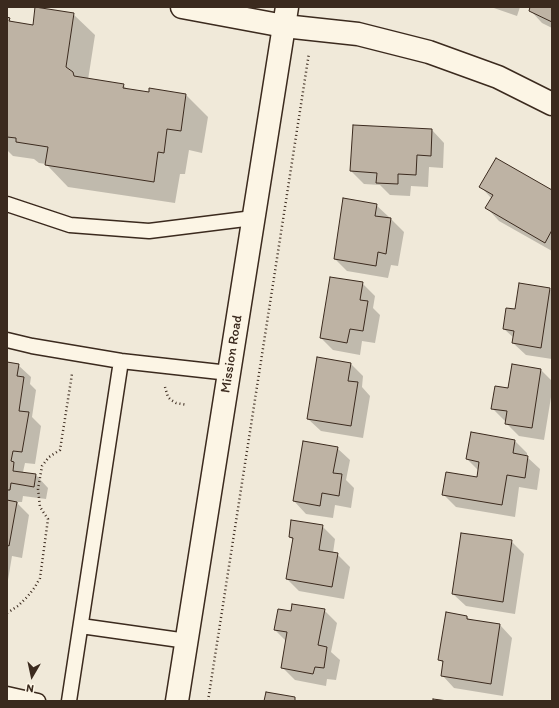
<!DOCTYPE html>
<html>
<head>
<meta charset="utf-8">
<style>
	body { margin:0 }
	#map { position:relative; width:559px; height:708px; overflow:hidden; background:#f0e9d9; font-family:Itim,sans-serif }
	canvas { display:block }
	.frame { position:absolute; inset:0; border:8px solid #3b2a1e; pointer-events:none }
	.north { position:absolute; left:12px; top:656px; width:40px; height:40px; -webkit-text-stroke:3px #fcf5e5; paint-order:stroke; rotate:189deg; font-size:11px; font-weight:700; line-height:16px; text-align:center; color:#3b2a1e }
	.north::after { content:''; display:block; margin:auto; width:14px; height:18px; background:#3b2a1e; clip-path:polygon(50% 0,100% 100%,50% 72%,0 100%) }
</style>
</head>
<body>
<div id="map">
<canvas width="559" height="708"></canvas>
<div class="frame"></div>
<div class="north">N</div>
</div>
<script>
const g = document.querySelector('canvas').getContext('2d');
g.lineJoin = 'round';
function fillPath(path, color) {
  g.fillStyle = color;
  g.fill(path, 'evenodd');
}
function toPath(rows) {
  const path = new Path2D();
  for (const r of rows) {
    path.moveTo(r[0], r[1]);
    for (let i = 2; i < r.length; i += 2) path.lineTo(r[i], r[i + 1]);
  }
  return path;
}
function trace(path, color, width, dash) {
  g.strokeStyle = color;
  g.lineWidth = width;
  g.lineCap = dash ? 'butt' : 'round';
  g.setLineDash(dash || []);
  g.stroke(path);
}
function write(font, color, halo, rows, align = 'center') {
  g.font = font + ' Itim,sans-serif';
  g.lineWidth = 3;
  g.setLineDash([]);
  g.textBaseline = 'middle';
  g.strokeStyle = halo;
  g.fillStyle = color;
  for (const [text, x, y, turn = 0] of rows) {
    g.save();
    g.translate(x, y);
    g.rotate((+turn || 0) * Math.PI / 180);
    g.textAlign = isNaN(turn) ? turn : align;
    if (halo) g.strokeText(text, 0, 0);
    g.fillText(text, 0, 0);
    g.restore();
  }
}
const shadow = toPath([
	[491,7,520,7,517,16],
	[531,7,552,7,552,28,542,23,530,10],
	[73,14,95,35,88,80,123,85,128,90,149,94,150,90,186,95,208,117,202,153,189,150,185,174,180,174,175,203,68,187,46,164,39,163,34,159,13,156,7,150,7,18,14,23,33,26],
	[432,130,444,143,443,168,429,167,428,187,411,186,410,196,390,195,380,185,364,184,351,171],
	[481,187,552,191,552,251,499,221,487,208,492,199],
	[376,205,389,217,389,219,391,219,404,232,398,266,391,265,388,278,347,271,335,259],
	[362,283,375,296,373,308,380,315,375,343,362,341,360,355,333,350,321,338],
	[550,289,552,292,552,359,526,355,513,343,514,338,504,329,516,311],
	[7,363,18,365,31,377,30,384,36,390,32,417,41,426,35,464,25,463,23,472,36,475,48,488,46,499,23,496,22,502,18,502,18,504,29,515,22,558,12,556,7,586],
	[351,364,363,376,362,387,370,396,363,438,321,431,308,419],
	[541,370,552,381,552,391,544,440,519,436,506,423,507,421,505,421,492,408,509,389],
	[515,441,527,453,527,457,540,469,537,490,519,487,515,517,456,507,443,494,478,478,479,471,467,459],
	[337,448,350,460,346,480,354,488,351,508,335,505,333,518,306,514,294,501],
	[322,526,335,539,333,553,337,554,350,567,344,599,299,591,287,579,293,540,290,537],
	[511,541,524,554,515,614,466,606,453,594],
	[324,610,337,623,331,652,340,660,336,680,327,679,326,686,295,680,282,667,287,642,275,630,292,612],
	[467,617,471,621,500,625,512,638,503,696,454,688,442,675,444,664,440,660]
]);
const building = toPath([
	[35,7,74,13,66,67,73,72,74,76,124,84,123,88,149,92,149,88,186,94,181,131,167,129,164,153,158,152,154,182,45,165,48,147,16,142,16,138,7,137,7,17,10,18,9,21,33,25,35,7],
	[530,7,552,7,552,22,529,11,530,7],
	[353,125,432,129,431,156,417,155,416,175,398,174,398,184,376,183,377,173,350,171,353,125],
	[496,158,552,190,552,230,545,243,485,208,493,195,479,187,496,158],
	[343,198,377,204,375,216,391,218,386,254,378,252,376,266,334,259,343,198],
	[330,277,363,282,360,300,368,301,363,331,350,329,347,343,320,338,330,277],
	[519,283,550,288,541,348,512,343,514,331,503,329,506,308,515,309,519,283],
	[317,357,351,363,348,381,358,382,351,426,307,419,317,357],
	[7,362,19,364,17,376,24,377,19,411,29,412,22,452,13,451,11,461,14,462,13,471,36,474,34,487,11,483,10,490,7,490,7,362],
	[512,364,541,369,532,428,505,424,507,411,491,409,495,386,508,388,512,364],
	[471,432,515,440,513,453,528,456,525,478,507,475,502,505,442,495,446,472,477,477,479,462,466,459,471,432],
	[303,441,338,447,333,473,342,474,339,496,322,493,320,506,293,501,303,441],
	[7,500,17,502,9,546,7,545,7,500],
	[291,520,323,525,319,550,338,553,332,587,286,579,293,538,289,537,291,520],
	[461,533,512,540,503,602,452,594,461,533],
	[292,604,325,609,318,645,327,647,324,668,315,667,313,674,281,668,287,632,274,630,278,609,291,611,292,604],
	[446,612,467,616,467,619,500,624,491,684,441,676,443,661,438,660,446,612],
	[266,692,295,697,295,701,264,701,266,692],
	[433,699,448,701,433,701,433,699]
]);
const path = toPath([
	[165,387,168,397,171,400,176,403,187,405],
	[7,613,18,606,28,596,35,587,40,578,48,519,40,507,38,489,42,466,49,457,60,450,72,374],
	[208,701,309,53]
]);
const service = toPath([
	[7,204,70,225,149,231,253,218],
	[7,340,32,346,121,361,229,373],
	[81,626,187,641],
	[7,694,38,701],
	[69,701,121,361]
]);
const minor = toPath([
	[182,7,284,26,358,34,429,52,498,77,552,104]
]);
const secondary = toPath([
	[177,701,287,7]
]);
const streetNames = [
	["Mission Road",232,354,-81]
];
fillPath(shadow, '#0003');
fillPath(building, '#beb3a4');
trace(building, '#3b2a1e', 1);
trace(service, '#3b2a1e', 17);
trace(minor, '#3b2a1e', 25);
trace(secondary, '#3b2a1e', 25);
trace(path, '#3b2a1e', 2.5, [1, 3]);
trace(service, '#fcf5e5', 14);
trace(minor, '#fcf5e5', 22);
trace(secondary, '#fcf5e5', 22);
write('14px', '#3b2a1e', '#fcf5e5', streetNames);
</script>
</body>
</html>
